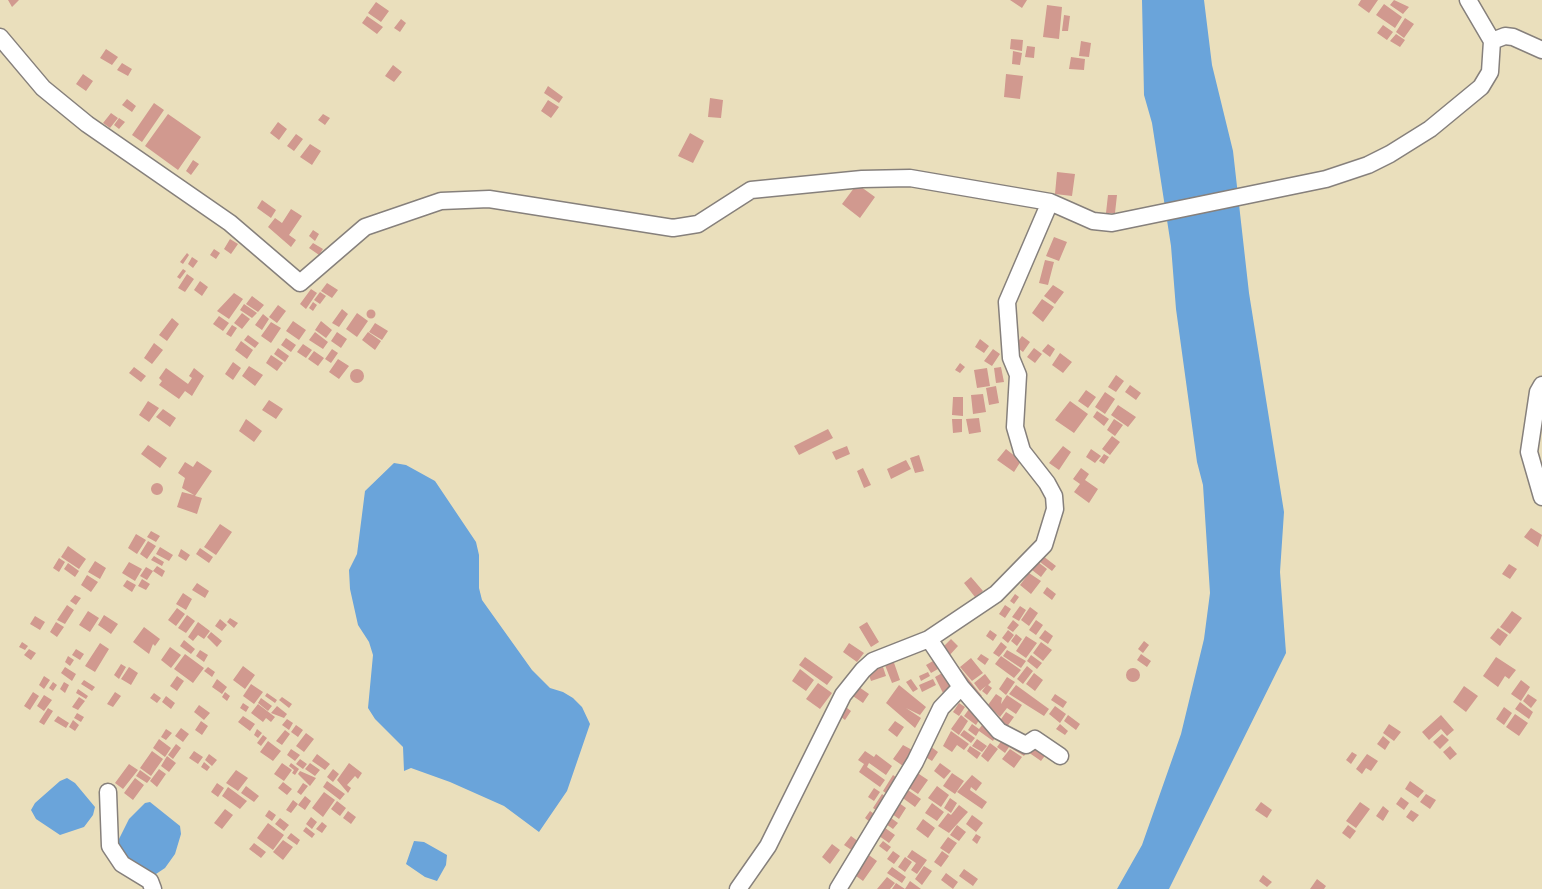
<!DOCTYPE html>
<html>
<head>
<meta charset="utf-8">
<style>
	body { margin:0 }
	canvas { display:block; background:#eadfbc }
</style>
</head>
<body>
<canvas width="1542" height="889"></canvas>
<script>
const g = document.querySelector('canvas').getContext('2d');
g.lineJoin = 'round';
function fillPath(path, color) {
  g.fillStyle = color;
  g.fill(path, 'evenodd');
}
function toPath(rows) {
  const path = new Path2D();
  for (const r of rows) {
    if (r.length === 3) {
      path.moveTo(r[0] + r[2], r[1]);
      path.arc(r[0], r[1], r[2], 0, 2 * Math.PI);
      continue;
    }
    path.moveTo(r[0], r[1]);
    for (let i = 2; i < r.length; i += 2) path.lineTo(r[i], r[i + 1]);
  }
  return path;
}
function trace(path, color, width, dash) {
  g.strokeStyle = color;
  g.lineWidth = width;
  g.lineCap = dash ? 'butt' : 'round';
  g.setLineDash(dash || []);
  g.stroke(path);
}
const water = toPath([
	[1142,0,1204,0,1212,65,1233,151,1249,293,1284,512,1280,572,1286,653,1169,889,1117,889,1142,845,1181,734,1204,639,1210,593,1203,485,1197,462,1176,309,1171,246,1152,123,1144,95],
	[394,463,406,465,435,481,476,542,479,555,479,588,482,600,532,670,550,688,563,692,573,698,582,707,590,724,567,791,539,832,504,806,450,782,411,768,404,771,403,747,375,719,368,708,373,655,369,642,358,625,350,589,349,570,357,554,365,491],
	[67,778,75,783,95,807,93,815,84,827,60,835,36,819,31,810,35,803,60,781],
	[150,802,180,826,181,834,175,854,165,868,153,876,142,873,119,851,117,843,129,819,145,803],
	[414,841,424,842,447,855,446,865,437,881,425,877,406,864]
]);
const building = toPath([
	[8,0,19,0,12,7],
	[1010,0,1027,0,1022,8],
	[1361,0,1378,0,1369,13,1358,5],
	[1394,0,1409,7,1403,14,1390,5],
	[376,2,389,11,381,22,368,13],
	[1384,4,1402,17,1395,28,1376,15],
	[1047,5,1062,7,1059,39,1043,37],
	[1064,15,1070,16,1068,31,1062,31],
	[367,16,383,27,377,34,362,23],
	[1405,18,1414,24,1404,38,1396,32],
	[401,19,406,23,400,32,394,28],
	[1383,25,1393,32,1387,40,1377,33],
	[1396,34,1405,40,1400,47,1390,41],
	[1011,39,1023,40,1022,51,1010,49],
	[1081,41,1091,43,1089,57,1079,56],
	[1027,46,1035,47,1034,58,1025,57],
	[106,49,118,57,112,65,100,58],
	[1013,51,1022,53,1020,65,1012,64],
	[1071,57,1085,59,1084,70,1069,69],
	[122,63,132,69,128,76,117,70],
	[393,65,402,72,394,82,385,76],
	[83,74,93,81,86,91,76,84],
	[1006,74,1023,76,1020,99,1004,97],
	[548,86,563,97,559,103,544,93],
	[710,98,723,100,721,118,708,117],
	[127,99,136,106,132,112,122,105],
	[548,100,559,107,551,118,541,111],
	[154,103,164,110,142,142,132,135],
	[111,113,118,118,110,128,103,123],
	[168,114,201,137,178,170,145,146],
	[323,114,330,118,325,125,318,120],
	[119,118,125,122,119,129,114,125],
	[278,122,287,129,279,140,270,133],
	[690,133,704,141,693,163,678,156],
	[296,134,303,139,294,151,287,146],
	[310,144,321,151,312,165,300,157],
	[193,160,199,164,191,175,186,171],
	[1057,172,1075,174,1072,196,1055,194],
	[857,184,875,197,860,218,842,204],
	[1108,195,1117,195,1115,213,1106,213],
	[262,200,276,210,271,218,257,208],
	[291,209,302,216,289,235,296,240,291,247,268,227,275,218,282,223],
	[313,230,319,234,315,241,309,236],
	[1054,237,1067,242,1059,261,1046,256],
	[230,239,238,244,231,254,224,249],
	[313,243,323,249,319,255,309,248],
	[214,249,220,253,216,259,210,255],
	[187,253,189,255,183,264,180,262],
	[192,257,198,261,193,268,188,264],
	[1045,260,1054,262,1048,285,1039,283],
	[183,269,186,271,180,279,177,277],
	[187,274,194,279,185,292,178,288],
	[200,281,208,287,202,296,194,290],
	[327,283,338,290,332,298,321,291],
	[1053,285,1064,292,1055,304,1044,296],
	[311,289,317,293,306,309,300,304],
	[320,292,326,296,320,304,314,300],
	[234,293,243,299,229,319,217,311],
	[252,296,264,305,258,312,246,304],
	[1042,299,1054,307,1043,322,1032,313],
	[313,302,317,305,313,311,309,308],
	[244,304,257,313,252,318,240,310],
	[278,305,286,311,277,323,269,317],
	[342,309,348,314,339,327,332,323],
	[371,314,4.5],
	[242,313,250,319,242,329,234,323],
	[357,313,368,321,357,337,346,329],
	[263,314,269,319,262,330,255,325],
	[219,316,229,323,223,331,213,324],
	[172,318,179,324,167,341,159,335],
	[293,321,306,330,299,340,286,331],
	[321,321,332,330,326,338,315,330],
	[271,322,281,328,271,343,261,336],
	[375,323,388,331,382,340,369,332],
	[232,325,237,328,231,337,226,334],
	[315,332,328,342,323,349,309,340],
	[337,332,347,339,341,348,331,341],
	[368,332,381,341,375,350,362,340],
	[248,335,259,343,255,348,244,340],
	[1022,336,1030,342,1023,352,1015,346],
	[286,338,296,345,291,352,281,345],
	[980,339,989,346,984,353,975,347],
	[241,341,253,350,247,359,235,350],
	[154,343,163,350,152,364,144,358],
	[303,344,312,350,306,358,297,352],
	[1048,344,1055,349,1050,357,1042,351],
	[278,348,289,356,285,362,274,354],
	[1034,348,1042,354,1035,363,1027,357],
	[332,349,338,353,331,363,325,359],
	[993,349,1000,354,992,366,984,361],
	[314,351,324,358,318,366,308,359],
	[1060,353,1072,362,1063,373,1052,365],
	[271,355,283,363,277,371,266,363],
	[338,359,349,366,339,379,329,372],
	[233,362,241,368,233,380,225,374],
	[960,363,965,367,960,373,955,370],
	[249,366,263,375,255,386,242,376],
	[134,367,146,376,141,382,129,373],
	[1001,367,1004,382,996,383,994,368],
	[166,368,188,384,192,378,189,376,194,368,204,376,192,396,185,391,179,399,159,385,162,381,159,378],
	[987,368,990,386,977,388,974,370],
	[357,376,7],
	[1116,375,1124,381,1116,392,1108,387],
	[1130,385,1141,393,1136,400,1125,392],
	[996,386,999,403,989,405,986,388],
	[1086,390,1096,397,1088,408,1078,401],
	[1105,392,1115,399,1105,414,1095,407],
	[983,394,986,412,973,414,971,395],
	[953,397,963,397,963,416,952,415],
	[269,400,283,409,276,419,262,410],
	[148,401,159,408,149,422,139,415],
	[1070,401,1088,414,1074,433,1055,420],
	[1118,405,1136,417,1128,427,1111,415],
	[163,409,176,418,170,427,156,417],
	[1097,411,1109,419,1104,426,1093,417],
	[979,418,981,432,969,434,966,419],
	[246,419,262,431,254,442,239,431],
	[952,419,962,419,962,432,953,433],
	[1114,419,1123,425,1115,436,1107,430],
	[828,429,833,438,799,455,794,446],
	[1112,436,1120,442,1110,455,1102,449],
	[148,445,167,458,160,468,141,454],
	[847,446,850,454,836,460,832,452],
	[1063,446,1071,452,1059,470,1049,463],
	[1006,449,1021,461,1014,472,997,460],
	[1091,449,1101,456,1095,463,1086,457],
	[1104,454,1109,457,1104,464,1099,461],
	[919,455,924,471,915,473,910,458],
	[906,460,911,469,891,479,887,469],
	[197,461,212,471,195,496,202,498,197,514,177,507,182,492,194,495,182,488,185,478,178,473,185,462,193,467],
	[863,468,871,485,864,488,857,471],
	[1081,468,1089,474,1085,480,1098,489,1089,503,1074,492,1080,484,1073,479],
	[157,489,6],
	[220,524,232,532,216,555,204,547],
	[1531,528,1542,535,1538,547,1524,537],
	[151,531,160,536,156,542,147,537],
	[136,534,146,540,137,554,128,548],
	[148,541,156,546,147,559,140,554],
	[68,546,86,559,79,569,61,557],
	[160,547,173,555,169,561,156,554],
	[200,548,213,557,209,563,196,554],
	[181,549,190,555,186,561,178,556],
	[154,556,164,562,162,566,151,560],
	[1043,556,1056,566,1052,571,1040,562],
	[59,558,65,562,59,572,53,568],
	[95,561,106,568,100,579,88,572],
	[129,562,142,569,135,581,122,573],
	[1038,562,1047,569,1041,577,1032,570],
	[68,563,79,571,75,577,64,569],
	[1509,564,1517,569,1510,579,1502,574],
	[157,566,165,571,162,577,153,571],
	[146,567,153,571,147,580,140,576],
	[1029,573,1041,581,1031,594,1020,585],
	[87,575,98,582,91,592,81,585],
	[971,577,983,591,975,597,964,583],
	[142,579,150,584,146,590,138,586],
	[127,580,136,585,132,592,123,586],
	[197,583,209,591,205,598,192,590],
	[1047,587,1056,594,1052,600,1043,593],
	[183,593,192,599,186,610,176,604],
	[1015,594,1019,597,1014,604,1010,601],
	[75,595,81,598,76,605,70,601],
	[67,605,74,610,65,624,57,620],
	[1005,605,1011,609,1005,618,999,614],
	[1020,606,1026,610,1019,621,1012,617],
	[1030,607,1038,613,1029,626,1021,620],
	[177,608,185,614,176,626,168,620],
	[88,611,99,618,90,632,79,625],
	[1512,611,1522,618,1510,634,1500,627],
	[104,615,118,624,111,634,98,625],
	[187,615,195,621,186,633,178,628],
	[35,616,45,622,40,630,30,624],
	[230,618,238,623,234,628,227,622],
	[220,619,227,625,222,631,215,626],
	[1013,620,1019,625,1013,632,1007,628],
	[1036,620,1043,625,1036,635,1029,630],
	[56,622,64,627,57,637,50,632],
	[198,622,210,631,204,639,198,635,193,641,188,637],
	[867,622,879,642,871,647,859,627],
	[144,627,160,639,155,646,153,644,149,654,133,642],
	[1498,628,1508,635,1500,646,1490,638],
	[990,630,997,635,993,641,986,636],
	[1008,630,1014,635,1008,643,1002,638],
	[1045,630,1053,636,1048,644,1039,638],
	[211,632,222,641,217,647,207,637],
	[1016,634,1022,639,1017,646,1011,641],
	[1026,636,1037,643,1026,658,1016,651],
	[951,639,958,646,948,657,940,650],
	[184,640,195,649,191,654,180,646],
	[1144,641,1149,645,1143,653,1138,649],
	[22,642,28,646,25,650,19,647],
	[1001,642,1007,647,999,657,993,653],
	[1041,642,1052,650,1043,661,1033,653],
	[100,643,109,649,95,672,85,666],
	[849,643,864,653,857,662,843,652],
	[170,647,181,655,171,668,161,660],
	[29,649,36,653,31,660,24,655],
	[76,649,84,654,80,660,72,655],
	[200,650,208,655,204,662,196,656],
	[1007,650,1026,661,1021,668,1003,656],
	[185,654,204,668,193,683,174,669],
	[981,654,989,659,985,665,977,659],
	[1141,654,1151,661,1147,667,1137,660],
	[1031,655,1042,663,1037,669,1027,661],
	[68,656,74,660,70,666,65,662],
	[1001,656,1021,670,1014,678,995,664],
	[805,657,833,677,827,685,799,665],
	[892,657,900,680,892,683,883,660],
	[1496,657,1516,670,1509,679,1505,676,1498,687,1483,676],
	[971,658,983,673,972,681,960,667],
	[933,661,938,669,931,673,926,665],
	[121,664,126,667,119,679,114,675],
	[243,666,255,675,245,689,233,680],
	[958,666,982,696,976,700,951,671],
	[1027,666,1033,671,1023,684,1017,679],
	[65,667,76,674,72,681,61,673],
	[129,667,138,673,131,685,121,679],
	[208,667,215,672,212,677,204,671],
	[883,667,886,676,871,681,868,672],
	[1133,675,7],
	[800,669,814,680,806,691,792,681],
	[928,672,930,676,921,681,919,676],
	[944,672,952,689,943,693,935,677],
	[1034,673,1043,680,1035,691,1026,684],
	[985,674,991,682,988,685,992,688,987,695,982,691,986,686,980,691,974,683],
	[44,676,50,680,44,689,39,685],
	[177,676,184,681,177,691,170,686],
	[1007,677,1015,682,1006,695,999,689],
	[217,679,227,687,222,694,212,687],
	[911,679,918,689,913,692,906,682],
	[933,679,936,685,922,692,919,685],
	[84,680,95,687,92,691,81,684],
	[1521,680,1530,687,1521,701,1511,694],
	[53,682,57,685,53,691,49,688],
	[64,682,69,685,65,693,60,689],
	[818,683,832,693,820,709,806,699],
	[251,684,263,692,254,704,243,696],
	[856,685,869,694,863,703,850,694],
	[899,685,926,707,920,715,906,708,921,718,915,728,886,703],
	[1016,685,1049,709,1044,716,1009,694],
	[1464,686,1478,696,1466,712,1453,702],
	[78,689,88,696,86,699,76,693],
	[33,692,39,696,30,710,24,706],
	[115,692,121,696,113,707,107,704],
	[225,692,230,696,227,701,222,697],
	[154,693,161,698,157,703,150,698],
	[267,693,277,700,275,703,265,696],
	[996,694,1002,698,1001,704,1007,695,1022,705,1016,714,1007,708,1000,717,988,705],
	[1055,694,1067,702,1063,708,1051,700],
	[1528,694,1537,700,1531,708,1523,701],
	[44,695,52,700,44,711,37,706],
	[166,696,175,703,171,709,162,702],
	[79,697,85,701,78,710,72,707],
	[282,697,292,704,289,708,279,700],
	[261,698,272,706,268,711,258,703],
	[1520,702,1533,712,1529,719,1515,709],
	[243,703,249,707,246,712,240,708],
	[959,703,965,707,959,716,953,712],
	[258,704,275,717,271,722,266,718,263,722,251,713],
	[842,704,851,711,845,720,836,713],
	[199,705,210,713,204,720,194,712],
	[277,706,287,714,284,718,271,713],
	[1055,706,1066,714,1060,723,1049,714],
	[1504,707,1512,713,1504,725,1496,719],
	[48,708,53,711,44,725,39,722],
	[969,709,981,717,976,725,964,716],
	[1006,712,1014,717,1006,728,999,722],
	[77,713,84,717,81,722,74,718],
	[1515,714,1528,723,1519,736,1506,727],
	[961,715,968,721,959,735,951,729],
	[1068,715,1080,724,1076,730,1064,721],
	[1441,715,1454,730,1447,736,1441,729,1429,740,1422,732],
	[58,716,69,723,66,728,54,721],
	[243,716,255,724,250,731,238,722],
	[287,719,293,723,289,730,282,725],
	[73,720,79,725,75,731,69,727],
	[201,721,208,726,202,735,195,730],
	[895,721,904,727,897,737,888,730],
	[972,724,979,729,983,724,997,734,993,741,979,731,976,736,968,730],
	[1060,724,1068,731,1065,735,1056,729],
	[1389,724,1401,732,1394,741,1383,733],
	[296,725,303,730,298,737,291,732],
	[181,728,189,734,183,742,175,736],
	[166,729,172,733,166,740,161,737],
	[257,729,262,733,258,738,254,735],
	[285,730,290,734,282,745,276,741],
	[964,730,975,738,971,743,960,735],
	[951,731,969,744,964,750,957,745,952,752,943,746],
	[306,733,314,739,304,752,296,746],
	[1442,734,1449,740,1440,749,1433,742],
	[263,735,267,738,261,746,257,743],
	[1005,736,1028,750,1024,756,1009,747,1005,753,997,747],
	[1383,736,1390,742,1385,750,1377,744],
	[159,739,171,748,165,757,153,748],
	[977,739,987,746,982,752,972,746],
	[268,741,281,751,273,761,260,752],
	[990,743,998,749,988,762,981,756],
	[1034,743,1047,753,1041,761,1028,752],
	[176,744,181,748,173,759,168,755],
	[903,745,914,751,903,766,893,759],
	[930,746,938,752,932,761,924,756],
	[970,746,981,753,977,759,967,751],
	[1450,746,1457,754,1450,760,1443,752],
	[291,749,300,755,295,761,287,755],
	[1010,749,1022,757,1014,768,1002,759],
	[152,751,163,759,151,776,140,768],
	[194,751,203,757,198,764,189,758],
	[865,751,874,757,876,754,892,766,886,775,869,763,867,767,885,780,880,787,859,772,864,764,858,760],
	[1352,752,1357,755,1351,764,1346,760],
	[209,754,217,760,212,766,205,760],
	[317,754,330,764,325,770,312,761],
	[1367,754,1378,761,1371,771,1366,768,1362,774,1356,769],
	[167,756,176,763,169,772,161,766],
	[300,759,307,764,303,769,296,764],
	[204,762,210,767,207,771,201,767],
	[282,763,292,770,284,781,274,774],
	[291,763,299,769,295,775,292,773,294,770,289,766],
	[310,763,320,770,315,776,305,769],
	[349,763,362,773,358,779,355,776,347,785,351,788,348,793,337,780],
	[940,763,951,771,944,779,934,771],
	[129,764,138,770,123,789,115,783],
	[159,769,166,774,157,787,150,781],
	[333,769,339,774,333,782,327,777],
	[140,770,151,778,147,783,136,776],
	[236,770,248,778,238,791,226,783],
	[300,771,316,778,310,786,298,774],
	[916,772,928,780,918,794,906,786],
	[952,773,964,781,955,794,943,786],
	[893,775,901,781,890,796,883,791],
	[972,775,982,783,976,791,971,787,970,790,987,802,982,809,957,792],
	[135,778,144,785,133,800,124,793],
	[327,781,345,794,340,800,323,787],
	[1410,781,1424,791,1418,798,1405,789],
	[283,782,292,789,287,795,278,788],
	[217,783,224,788,218,797,211,792],
	[303,783,308,786,301,795,297,792],
	[246,786,259,796,254,802,241,793],
	[937,786,949,795,941,807,928,798],
	[228,787,247,801,240,809,222,796],
	[874,788,880,792,874,801,868,797],
	[905,788,921,799,915,807,900,796],
	[324,792,335,800,323,817,312,808],
	[882,794,890,800,880,813,873,808],
	[1426,794,1436,800,1430,809,1420,802],
	[305,796,311,801,305,810,298,805],
	[1401,797,1409,803,1404,810,1396,804],
	[950,798,957,803,951,813,944,808],
	[293,800,298,804,291,813,286,810],
	[895,800,906,808,899,819,888,811],
	[337,801,346,808,340,816,331,809],
	[1261,802,1272,810,1267,818,1255,810],
	[1360,802,1370,809,1356,828,1346,821],
	[932,803,944,812,937,821,925,813],
	[959,805,968,812,949,833,938,826,948,813,951,815],
	[1383,806,1389,811,1383,821,1376,816],
	[225,809,233,815,222,829,214,823],
	[269,810,276,815,272,821,265,816],
	[1411,810,1419,815,1413,822,1406,817],
	[348,811,356,817,351,824,343,818],
	[870,811,880,818,875,826,865,818],
	[887,815,898,823,893,829,883,822],
	[972,815,983,823,976,832,966,824],
	[311,817,317,822,312,829,306,824],
	[280,818,289,825,284,831,275,824],
	[923,819,935,828,928,838,916,829],
	[322,822,327,826,322,833,316,829],
	[268,823,284,835,273,850,257,838],
	[881,825,895,835,889,843,875,833],
	[957,825,966,832,959,841,950,835],
	[1348,825,1356,831,1350,839,1342,833],
	[306,827,315,834,312,838,303,831],
	[291,833,300,840,297,845,287,838],
	[976,834,981,837,977,844,972,840],
	[851,836,859,842,853,851,844,845],
	[948,837,957,843,949,854,940,848],
	[283,840,293,847,283,860,273,852],
	[883,841,891,847,887,852,879,846],
	[254,843,266,852,261,858,249,849],
	[832,844,840,850,830,864,822,857],
	[912,850,927,860,917,874,911,870,916,863,907,857],
	[893,851,900,856,894,864,887,859],
	[942,851,949,856,941,867,934,862],
	[866,853,877,861,863,881,852,873],
	[905,857,912,862,905,872,898,867],
	[924,866,932,871,922,885,915,879],
	[892,867,906,877,902,883,887,873],
	[964,869,978,879,973,886,959,876],
	[946,873,958,882,953,889,941,880],
	[1263,875,1272,882,1267,887,1259,881],
	[887,877,895,883,890,889,877,889],
	[1317,879,1326,886,1324,889,1310,889],
	[910,881,921,889,892,889,896,883,905,889]
]);
const minor = toPath([
	[0,37,43,88,87,124,230,223,300,283,365,227,441,201,489,199,673,228,698,224,751,190,862,179,910,178,1050,202,1093,221,1112,223,1326,179,1368,165,1390,154,1430,129,1481,87,1490,72,1492,41,1468,0],
	[1492,41,1505,36,1513,37,1542,50],
	[1542,385,1538,392,1529,452,1542,497],
	[961,687,929,639,996,594,1044,545,1055,509,1054,496,1047,483,1022,451,1015,427,1018,375,1011,358,1007,302,1050,202],
	[108,792,110,846,122,864,150,881,153,889],
	[738,889,768,846,843,695,863,670,873,661,929,639],
	[838,889,915,762,941,708,961,687,999,731,1026,745,1035,739,1060,756]
]);
fillPath(water, '#6aa4da');
fillPath(building, '#d1998f');
trace(minor, '#86807c', 19);
trace(minor, '#fff', 16);
</script>
</body>
</html>
